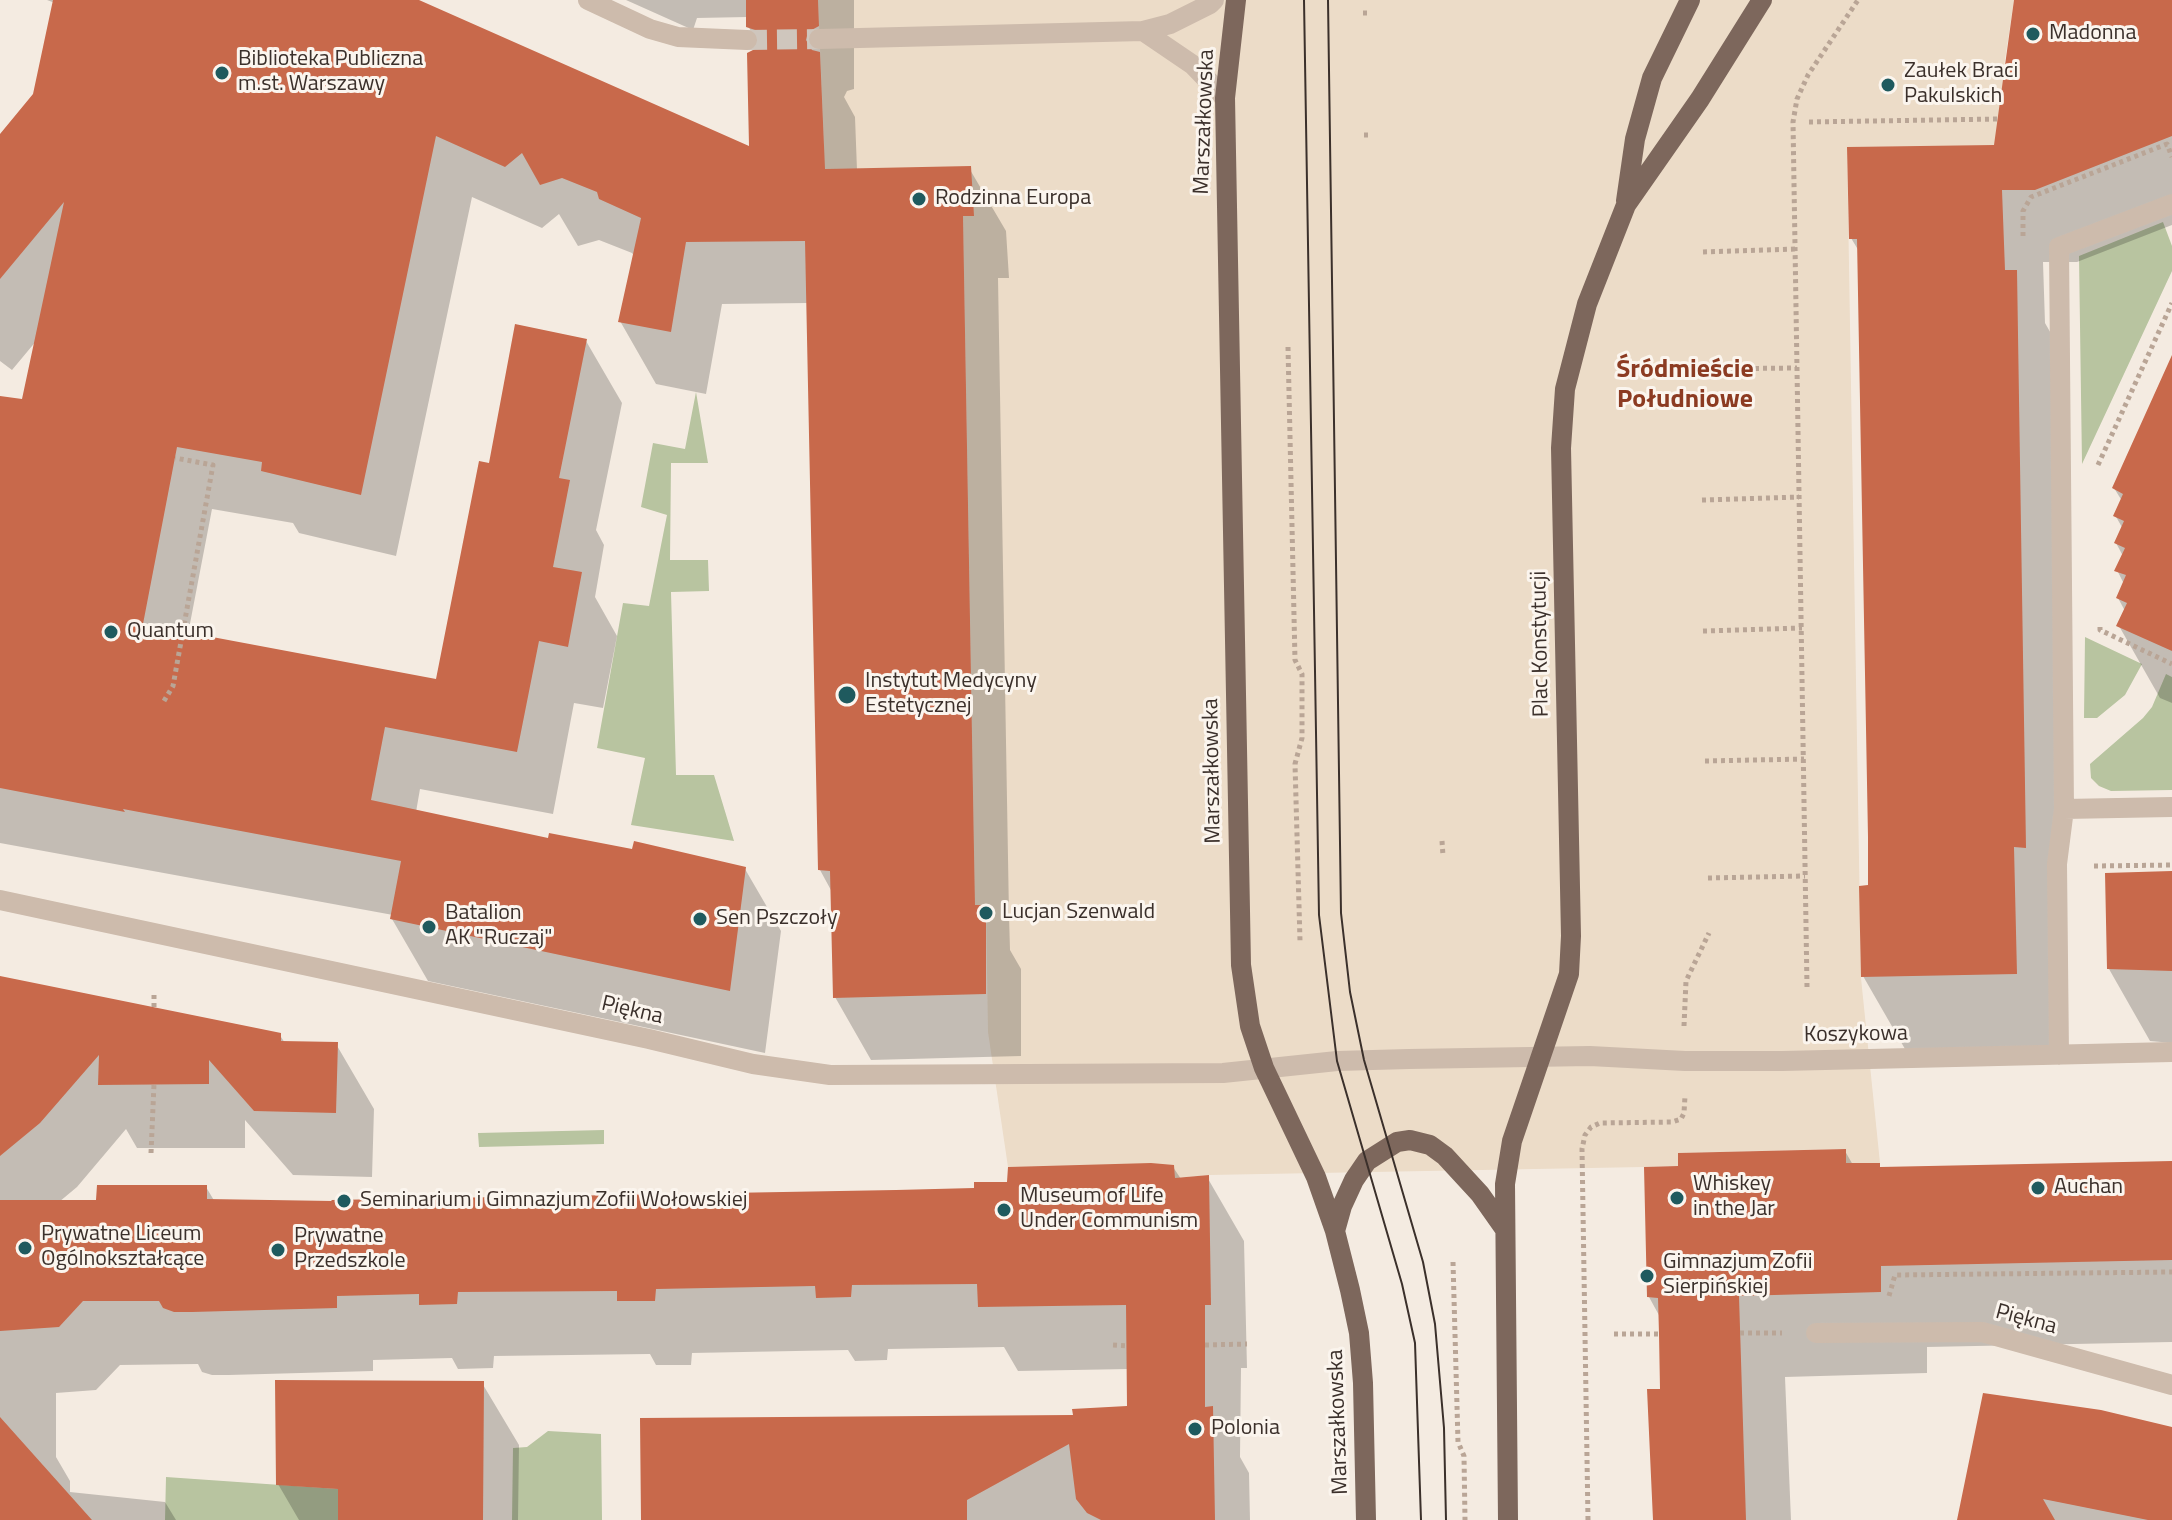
<!DOCTYPE html>
<html>
<head>
<meta charset="utf-8">
<style>
	body { margin:0 }
	canvas { display:block; background:#f4ebe1 }
</style>
</head>
<body>
<canvas width="2172" height="1520"></canvas>
<script>
const g = document.querySelector('canvas').getContext('2d');
g.lineJoin = 'round';
function fillPath(path, color) {
  g.fillStyle = color;
  g.fill(path, 'evenodd');
}
function toPath(rows) {
  const path = new Path2D();
  for (const r of rows) {
    path.moveTo(r[0], r[1]);
    for (let i = 2; i < r.length; i += 2) path.lineTo(r[i], r[i + 1]);
  }
  return path;
}
function trace(path, color, width, dash) {
  g.strokeStyle = color;
  g.lineWidth = width;
  g.lineCap = dash ? 'butt' : 'round';
  g.setLineDash(dash || []);
  g.stroke(path);
}
function write(font, color, halo, rows, align = 'center') {
  g.font = font + ' "Titillium Web",sans-serif';
  g.lineWidth = 6;
  g.setLineDash([]);
  g.textBaseline = 'middle';
  g.strokeStyle = halo;
  g.fillStyle = color;
  for (const [text, x, y, turn = 0] of rows) {
    g.save();
    g.translate(x, y);
    g.rotate((+turn || 0) * Math.PI / 180);
    g.textAlign = isNaN(turn) ? turn : align;
    if (halo) g.strokeText(text, 0, 0);
    g.fillText(text, 0, 0);
    g.restore();
  }
}
const green = toPath([
	[2163,222,2172,246,2172,271,2082,464,2079,256],
	[696,392,708,463,671,463,670,560,708,560,709,591,671,592,676,775,714,775,734,841,631,825,645,758,597,748,623,603,649,606,667,515,641,507,653,443,685,449],
	[2085,637,2142,664,2125,695,2097,718,2084,718],
	[2166,674,2172,677,2172,790,2111,791,2099,786,2091,778,2090,764,2143,718,2152,707],
	[604,1130,604,1144,479,1147,478,1133],
	[548,1431,601,1434,602,1520,512,1520,513,1448,527,1447],
	[166,1477,338,1489,338,1520,165,1520]
]);
const plaza = toPath([
	[818,0,2014,0,2004,66,2001,144,1992,146,1847,147,1861,978,1880,1163,1846,1163,1845,1149,1678,1153,1678,1166,1644,1167,1209,1175,1175,1178,1174,1165,1008,1167,988,1032,986,905,975,905,963,216,973,216,971,168,818,169,824,143]
]);
const shadow = toPath([
	[47,0,414,0,751,149,760,46,748,26,748,17,697,18,693,30,626,0,854,0,854,89,847,91,844,97,855,117,857,170,969,168,1006,231,1009,278,998,278,1009,915,1010,950,1021,969,1021,1056,871,1060,835,997,832,892,820,870,808,303,722,304,706,394,656,384,620,321,635,257,632,253,599,240,578,246,559,214,542,228,472,197,396,556,299,533,293,523,212,509,188,634,438,682,490,465,586,341,622,403,596,530,604,545,595,597,617,636,603,708,574,703,553,814,420,789,416,812,550,841,745,869,781,931,765,1053,428,981,392,919,393,915,0,843,0,398,24,401,37,340,12,370,0,361,0,137,35,95,55,3],
	[2015,0,2172,0,2172,225,2077,262,2043,262,2045,323,2057,344,2057,1046,1905,1049,1863,976,1871,887,1860,253,1851,238,1996,147],
	[2172,360,2172,703,2160,698,2119,626,2125,611,2118,598,2124,584,2117,570,2123,556,2116,543,2123,529,2115,515,2122,501,2114,488],
	[2172,873,2172,1043,2150,1041,2109,969],
	[0,978,279,1034,285,1043,336,1044,374,1109,372,1177,293,1175,245,1120,245,1148,137,1148,126,1129,77,1187,59,1202,98,1202,206,1187,215,1202,335,1203,976,1190,1009,1184,1173,1167,1181,1179,1207,1177,1244,1241,1247,1368,1241,1368,1240,1457,1249,1473,1250,1520,643,1520,1075,1417,1129,1408,1129,1369,1018,1371,1004,1347,888,1349,887,1360,855,1361,848,1350,692,1353,691,1365,656,1365,650,1354,494,1356,493,1368,458,1369,452,1358,373,1360,373,1371,229,1375,212,1375,202,1372,198,1364,120,1365,96,1390,56,1393,56,1457,70,1481,70,1492,165,1502,176,1520,0,1520],
	[1845,1151,1853,1165,1880,1169,2172,1163,2172,1342,1927,1347,1927,1373,1785,1377,1791,1520,1655,1520,1662,1391,1660,1317,1649,1297],
	[482,1383,519,1445,518,1520,299,1520,278,1484],
	[2172,1428,2172,1520,1959,1520]
]);
const building = toPath([
	[53,0,419,0,749,146,747,53,757,48,760,40,755,30,746,27,746,0,818,0,819,26,808,32,806,40,812,50,820,52,825,169,971,166,974,216,963,216,974,851,975,905,986,905,986,994,833,998,830,871,818,870,805,241,686,242,671,332,618,322,641,218,599,199,597,192,562,178,540,185,522,153,505,167,436,136,361,495,261,471,262,462,177,447,143,624,436,679,479,461,489,463,515,324,587,339,559,478,570,480,553,567,582,572,568,647,539,641,517,752,385,727,371,800,548,838,549,833,632,849,634,841,746,867,730,991,390,919,401,861,123,809,125,812,0,788,0,396,22,399,64,202,0,279,0,134,33,94],
	[2014,0,2172,0,2172,136,2035,190,2002,190,2005,270,2017,270,2026,848,2014,847,2017,974,1861,977,1859,886,1868,885,1868,837,1857,239,1849,239,1847,147,1994,145],
	[2172,355,2172,651,2116,626,2127,603,2116,598,2126,575,2114,571,2125,548,2114,543,2124,521,2113,516,2123,494,2112,488],
	[2172,871,2172,971,2107,969,2105,873],
	[0,976,281,1033,281,1041,338,1042,336,1113,254,1111,209,1060,209,1084,98,1085,99,1055,40,1123,0,1156],
	[1846,1149,1846,1163,1880,1163,1880,1167,2172,1161,2172,1260,1881,1266,1881,1292,1739,1296,1746,1520,1653,1520,1647,1389,1660,1389,1659,1334,1658,1298,1647,1297,1644,1167,1678,1166,1678,1153],
	[1151,1163,1174,1165,1175,1178,1209,1175,1211,1305,1205,1305,1205,1407,1213,1406,1215,1520,1101,1520,1087,1513,1076,1499,1069,1444,967,1500,967,1520,641,1520,640,1418,1073,1415,1072,1409,1127,1406,1126,1305,978,1307,977,1284,852,1285,851,1297,816,1298,815,1286,656,1289,655,1301,617,1301,617,1291,458,1292,457,1304,419,1305,419,1294,337,1296,337,1308,192,1312,174,1312,163,1308,159,1301,83,1301,59,1327,0,1331,0,1200,96,1200,97,1185,207,1185,207,1199,332,1201,331,1200,896,1190,974,1188,974,1182,1007,1182,1008,1167],
	[275,1380,484,1381,483,1520,338,1520,338,1489,276,1485],
	[1983,1393,2101,1410,2172,1427,2172,1520,2148,1520,2043,1499,2055,1520,1957,1520],
	[0,1417,92,1520,0,1520]
]);
const minorTunnel = toPath([
	[747,40,819,39]
]);
const path = toPath([
	[1363,13,1371,13],
	[1809,122,2000,119],
	[1364,135,1372,135],
	[2023,236,2023,211,2031,197,2167,144,2172,157],
	[1703,252,1796,249],
	[1288,347,1295,660,1302,674,1302,738,1295,764,1300,941],
	[1699,369,1797,368],
	[2098,465,2172,303],
	[1702,500,1799,497],
	[2100,627,2100,630,2172,664],
	[1703,631,1802,628],
	[164,701,173,686,213,465,175,458],
	[1705,761,1804,759],
	[1442,841,1443,856],
	[2094,866,2172,865],
	[1708,878,1805,876],
	[1807,987,1793,122,1797,99,1808,75,1858,0],
	[154,1007,154,992],
	[1684,1026,1686,981,1709,933],
	[151,1153,154,1084],
	[1453,1262,1458,1442,1464,1456,1465,1520],
	[1889,1296,1895,1275,2172,1272],
	[1740,1333,1782,1333],
	[1614,1334,1659,1334],
	[1113,1345,1127,1346],
	[1205,1345,1247,1344],
	[1588,1520,1582,1149,1585,1135,1591,1127,1600,1123,1672,1122,1681,1119,1684,1113,1685,1096]
]);
const minor = toPath([
	[588,0,650,29,678,37,747,40],
	[1143,31,1193,65,1225,98],
	[819,39,1143,31,1170,24,1210,4,1214,0],
	[2064,809,2172,807],
	[0,900,649,1039,753,1064,830,1075,1223,1073,1337,1061,1409,1059,1590,1056,1685,1061,1782,1061,2172,1052],
	[2059,1055,2057,864,2064,809,2059,247,2172,204],
	[1816,1333,1982,1332,2172,1385]
]);
const major = toPath([
	[1236,0,1225,98,1241,965,1250,1026,1264,1068,1316,1177,1335,1231,1350,1290,1359,1333,1363,1383,1366,1520],
	[1626,201,1635,139,1652,78,1690,0],
	[1335,1231,1342,1206,1354,1180,1367,1161,1397,1142,1410,1140,1430,1145,1445,1156,1480,1194,1504,1228],
	[1508,1520,1505,1184,1512,1141,1569,974,1571,936,1561,448,1565,389,1587,304,1626,205,1700,99,1762,0]
]);
const tram = toPath([
	[1304,0,1319,915,1337,1061,1402,1284,1415,1343,1421,1520],
	[1328,0,1341,913,1350,992,1364,1060,1423,1262,1435,1324,1444,1428,1446,1520]
]);
const markers = [
	[2033,34,8,"#1f5a5e"],
	[222,73,8,"#1f5a5e"],
	[1888,85,8,"#1f5a5e"],
	[919,199,8,"#1f5a5e"],
	[111,632,8,"#1f5a5e"],
	[847,695,10,"#1f5a5e"],
	[986,913,8,"#1f5a5e"],
	[700,919,8,"#1f5a5e"],
	[429,927,8,"#1f5a5e"],
	[2038,1188,8,"#1f5a5e"],
	[1677,1198,8,"#1f5a5e"],
	[344,1201,8,"#1f5a5e"],
	[1004,1210,8,"#1f5a5e"],
	[25,1248,8,"#1f5a5e"],
	[278,1250,8,"#1f5a5e"],
	[1647,1276,8,"#1f5a5e"],
	[1195,1429,8,"#1f5a5e"]
];
const poiNames = [
	["Madonna",2049,34],
	["Biblioteka Publiczna",238,60],
	["m.st. Warszawy",238,85],
	["Zaułek Braci",1904,72],
	["Pakulskich",1904,97],
	["Rodzinna Europa",935,199],
	["Quantum",127,632],
	["Instytut Medycyny",865,682],
	["Estetycznej",865,707],
	["Lucjan Szenwald",1002,913],
	["Batalion",445,914],
	["AK \"Ruczaj\"",445,939],
	["Sen Pszczoły",716,919],
	["Whiskey",1693,1185],
	["in the Jar",1693,1210],
	["Auchan",2054,1188],
	["Museum of Life",1020,1197],
	["Under Communism",1020,1222],
	["Seminarium i Gimnazjum Zofii Wołowskiej",360,1201],
	["Prywatne Liceum",41,1235],
	["Ogólnokształcące",41,1260],
	["Prywatne",294,1237],
	["Przedszkole",294,1262],
	["Gimnazjum Zofii",1663,1263],
	["Sierpińskiej",1663,1288],
	["Polonia",1211,1429]
];
const streetNames = [
	["Marszałkowska",1205,122,-88],
	["Plac Konstytucji",1541,644,-91],
	["Marszałkowska",1213,771,-91],
	["Piękna",632,1011,13],
	["Koszykowa",1856,1035,-1],
	["Piękna",2026,1320,15],
	["Marszałkowska",1339,1422,-92]
];
const quarterNames = [
	["Śródmieście",1685,371],
	["Południowe",1685,401]
];
fillPath(green, '#b8c4a0');
fillPath(plaza, '#ecdcc8');
fillPath(shadow, '#0003');
fillPath(building, '#c8694b');
trace(minorTunnel, '#cfc6bd', 20, [20, 10]);
trace(path, '#b9a596', 5, [4, 4]);
trace(minor, '#cdbbac', 20);
trace(major, '#7d675c', 20);
trace(tram, '#3b302b', 2);
for (const [x, y, r, color] of markers) {
  const dot = new Path2D();
  dot.arc(x, y, r, 0, 2 * Math.PI);
  g.fillStyle = color;
  g.fill(dot);
  trace(dot, '#fbf5ee', 3);
}
write('22px', '#3b302b', '#fbf5ee', poiNames, 'left');
write('22px', '#3b302b', '#fbf5ee', streetNames);
write('bold 26px', '#8c3b22', '#fbf5ee', quarterNames);
</script>
</body>
</html>
